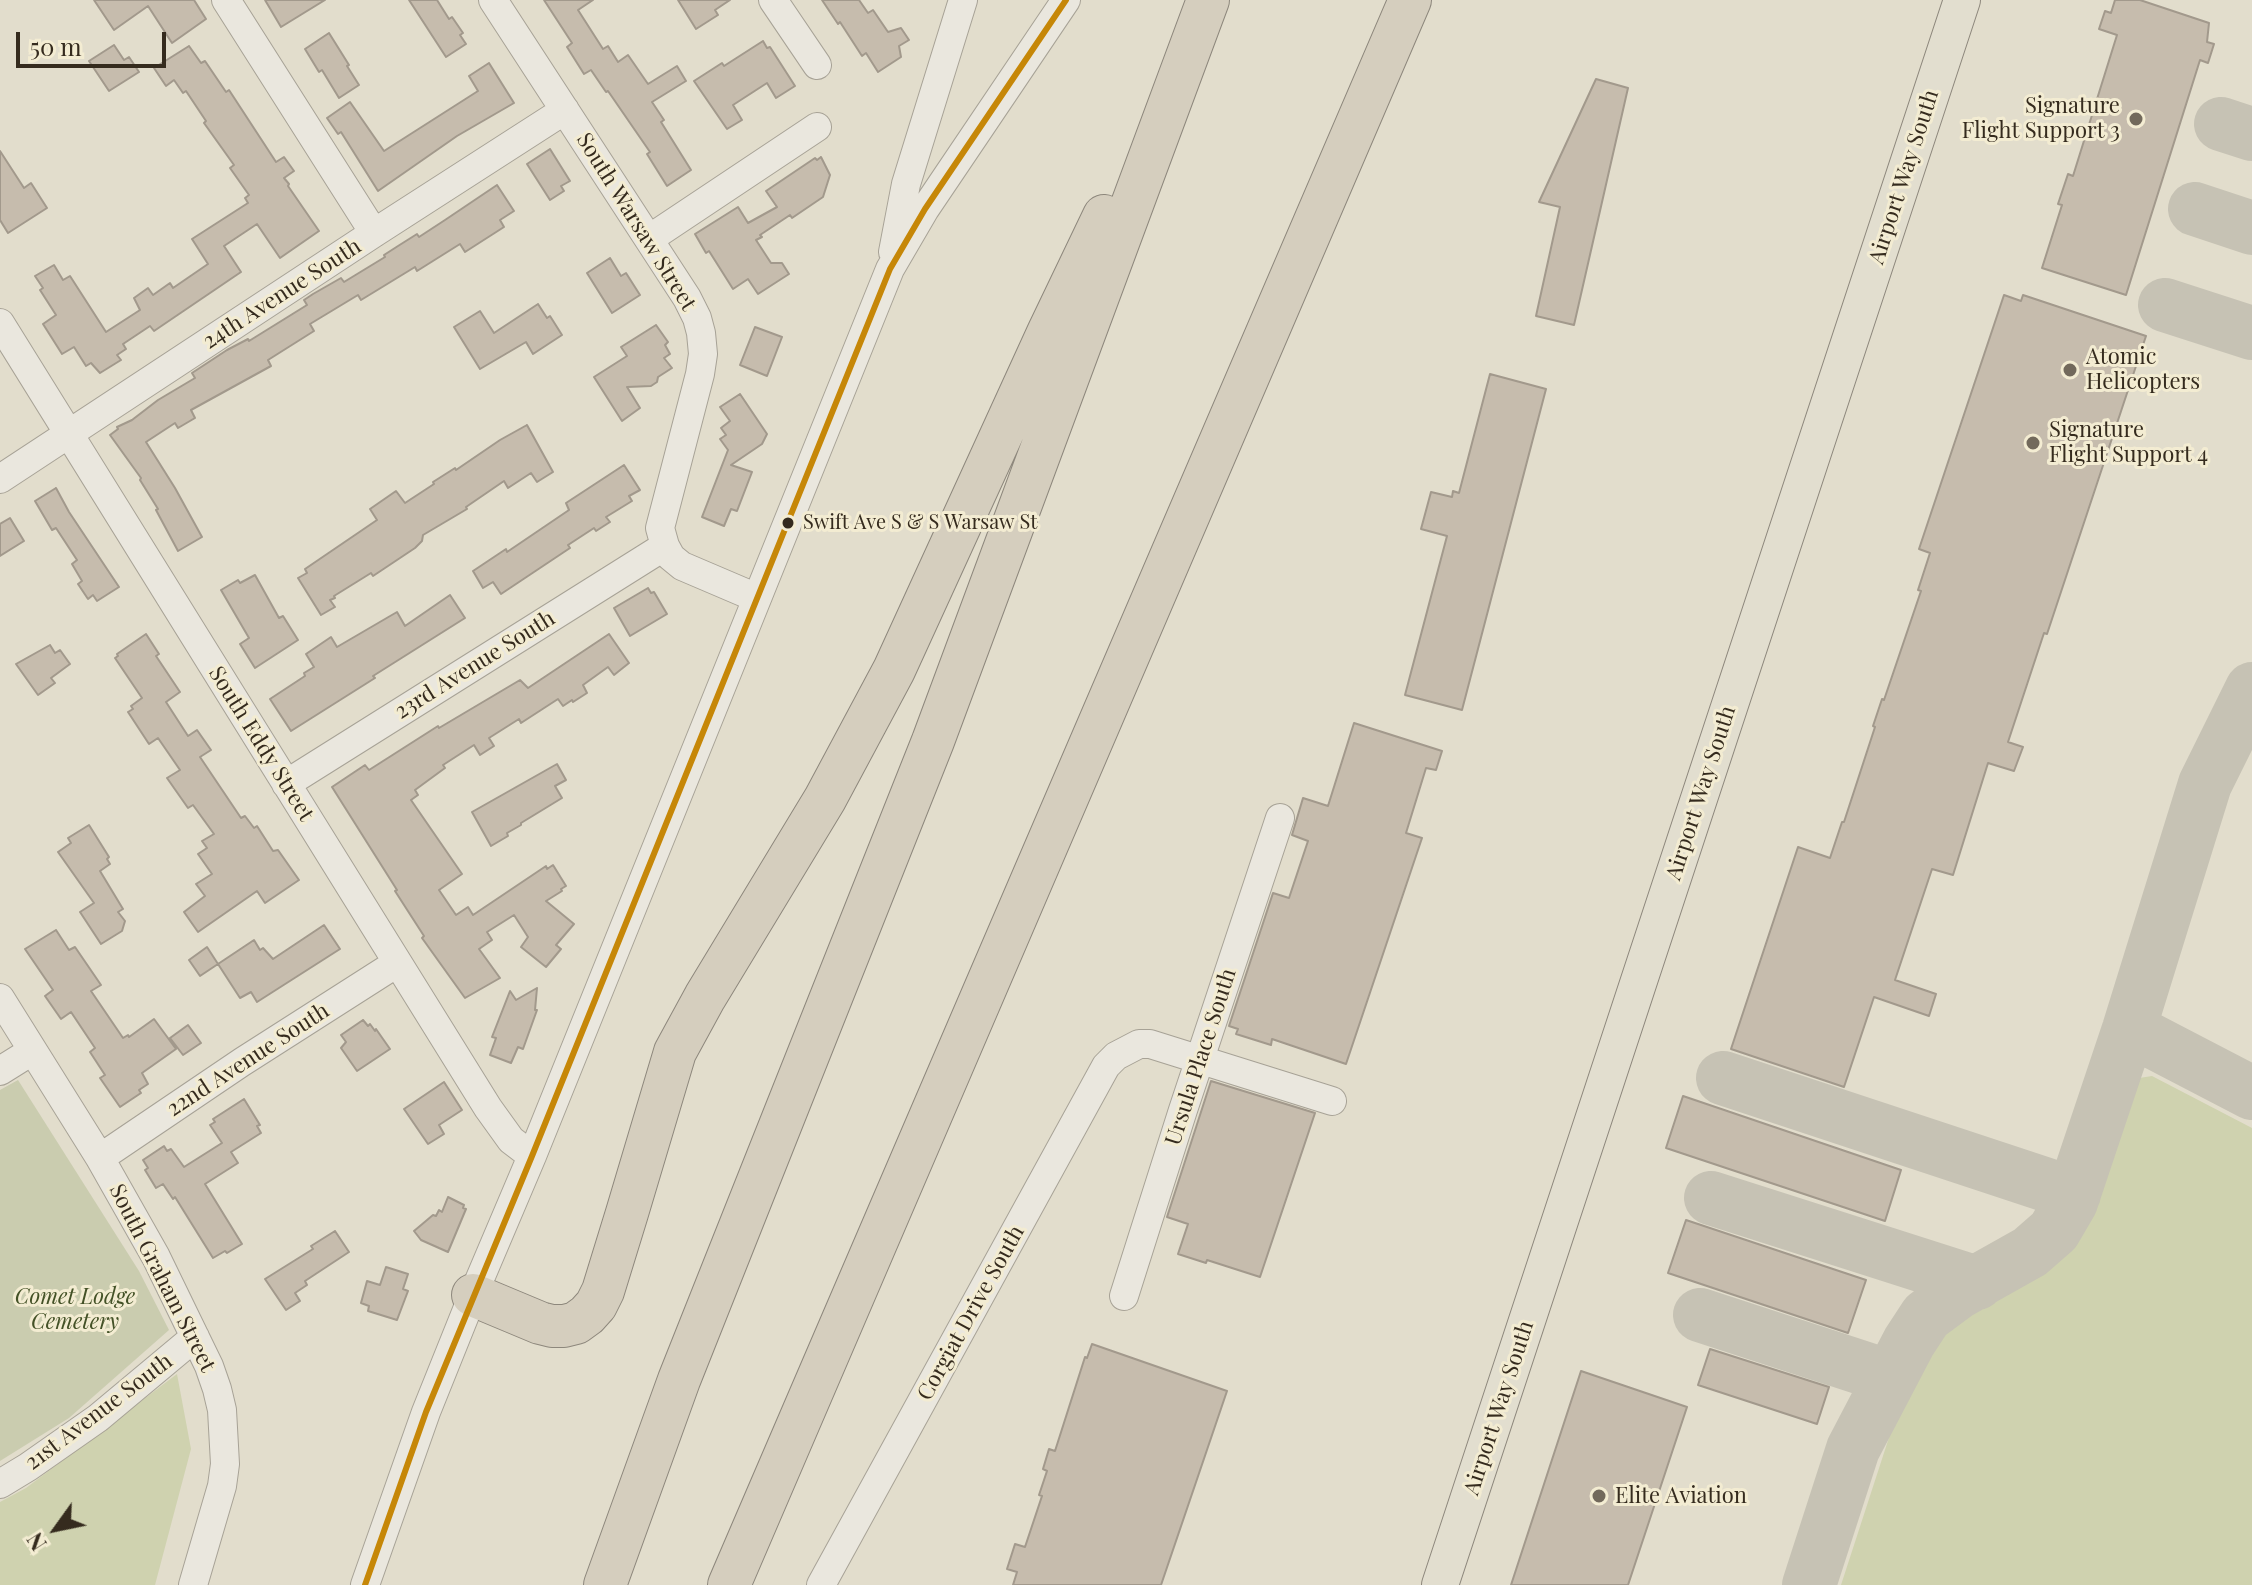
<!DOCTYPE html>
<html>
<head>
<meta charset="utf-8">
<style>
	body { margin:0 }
	#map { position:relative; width:2252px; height:1585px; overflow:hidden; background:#e2ddcc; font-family:"Playfair Display",serif }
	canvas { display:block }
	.north { position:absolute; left:16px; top:1489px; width:80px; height:80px; -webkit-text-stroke:6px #f3ecd2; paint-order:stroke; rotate:237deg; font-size:22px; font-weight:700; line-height:32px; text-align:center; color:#352b1e }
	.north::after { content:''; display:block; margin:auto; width:28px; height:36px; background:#352b1e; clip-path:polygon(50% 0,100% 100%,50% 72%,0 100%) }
	.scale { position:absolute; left:16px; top:32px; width:150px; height:36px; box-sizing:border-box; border:4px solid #352b1e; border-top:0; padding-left:10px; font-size:24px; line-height:28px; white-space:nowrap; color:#352b1e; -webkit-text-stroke:6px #f3ecd2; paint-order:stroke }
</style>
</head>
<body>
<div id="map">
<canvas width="2252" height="1585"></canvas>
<div class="north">N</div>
<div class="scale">50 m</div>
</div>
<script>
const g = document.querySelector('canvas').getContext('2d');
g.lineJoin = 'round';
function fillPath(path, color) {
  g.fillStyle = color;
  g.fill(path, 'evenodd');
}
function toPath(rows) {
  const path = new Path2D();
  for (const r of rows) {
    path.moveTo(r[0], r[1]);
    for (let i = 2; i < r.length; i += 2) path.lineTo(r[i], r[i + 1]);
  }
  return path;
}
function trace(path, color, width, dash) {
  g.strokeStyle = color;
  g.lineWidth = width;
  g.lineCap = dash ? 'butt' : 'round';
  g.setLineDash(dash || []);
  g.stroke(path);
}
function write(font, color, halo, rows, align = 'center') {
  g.font = font + ' "Playfair Display",serif';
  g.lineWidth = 6;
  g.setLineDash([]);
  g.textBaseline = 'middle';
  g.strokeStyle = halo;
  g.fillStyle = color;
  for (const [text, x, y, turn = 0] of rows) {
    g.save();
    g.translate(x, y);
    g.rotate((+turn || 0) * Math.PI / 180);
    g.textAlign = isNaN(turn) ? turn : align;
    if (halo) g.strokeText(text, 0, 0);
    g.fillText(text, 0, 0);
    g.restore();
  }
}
const green = toPath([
	[2152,1076,2252,1128,2252,1585,1841,1585,1896,1416,1920,1350,1939,1318,2067,1241,2092,1197,2122,1088,2133,1079],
	[177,1374,191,1449,155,1585,0,1585,0,1502,26,1488]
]);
const cemetery = toPath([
	[18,1080,139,1271,169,1330,69,1418,0,1461,0,1090]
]);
const taxiway = toPath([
	[2221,124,2252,134],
	[2195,209,2252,228],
	[2165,305,2252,333],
	[2129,1029,2252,1093],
	[1723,1078,2074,1194],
	[1711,1198,1977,1283],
	[1700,1315,1890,1377],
	[1809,1585,1853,1449,1909,1342,1926,1316,1957,1293,2030,1252,2054,1231,2071,1202,2129,1029,2205,784,2252,689]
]);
const building = toPath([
	[94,0,194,0,206,19,172,43,148,6,114,30,94,0],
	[265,0,325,0,281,27,265,0],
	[409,0,437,0,449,19,452,17,463,33,460,35,466,44,446,57,409,0],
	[544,0,593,0,578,10,603,49,608,46,618,62,628,55,648,84,677,66,686,81,652,102,664,120,661,122,691,170,667,186,647,154,650,152,608,91,606,92,591,70,584,74,567,47,572,43,544,0],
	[678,0,730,0,715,10,718,15,696,29,678,0],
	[822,0,859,0,868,13,873,10,888,32,901,28,909,40,899,46,901,57,878,72,866,53,862,56,840,22,838,24,822,0],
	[2115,0,2140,0,2209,23,2207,42,2214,44,2208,63,2200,60,2126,295,2042,268,2062,205,2058,204,2068,174,2073,176,2117,35,2099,29,2105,11,2111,13,2115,0],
	[329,33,349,65,347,66,359,85,339,98,322,70,319,72,305,49,329,33],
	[763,41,767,48,770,47,795,86,776,98,767,83,733,105,742,120,727,129,694,81,722,63,724,66,763,41],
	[114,45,124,60,129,57,139,72,109,91,89,61,114,45],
	[189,46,201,63,205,61,226,92,229,90,276,162,284,157,294,171,284,178,289,184,288,186,319,231,280,258,257,224,224,246,241,272,154,331,150,326,123,344,126,349,117,355,121,360,100,373,91,363,86,366,74,347,62,354,43,324,56,315,40,290,43,288,35,276,54,265,63,280,70,276,106,332,140,310,134,298,148,288,153,295,170,283,173,288,208,264,192,239,248,203,245,198,249,195,230,168,234,165,204,123,206,121,186,91,183,93,174,80,166,86,154,68,189,46],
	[489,63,514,103,457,136,378,191,341,132,338,134,327,118,350,102,384,151,478,91,469,76,489,63],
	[1596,79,1628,88,1574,325,1536,316,1560,207,1539,202,1596,79],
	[550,149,570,181,561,186,564,191,550,200,527,164,550,149],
	[0,151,24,188,31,183,47,208,8,233,0,220,0,151],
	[821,157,830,175,823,197,792,218,790,215,760,235,762,237,756,240,771,263,782,263,789,274,758,294,748,279,733,289,709,251,706,253,695,234,738,207,748,223,777,207,766,191,815,158,817,160,821,157],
	[497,185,514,211,500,220,504,227,465,252,460,244,417,271,415,267,361,300,358,295,310,324,314,331,268,360,271,366,191,410,195,418,178,428,175,423,146,442,175,488,202,537,178,551,156,510,158,509,140,480,141,478,110,435,118,429,117,427,132,420,158,400,195,378,192,373,227,350,248,339,249,341,307,305,304,300,313,294,341,278,344,282,385,257,384,255,398,246,417,234,419,237,445,220,497,185],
	[610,258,621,276,626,273,640,295,612,313,587,273,610,258],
	[2004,295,2021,301,2023,295,2146,336,2047,634,2044,633,2008,742,2023,747,2014,771,1988,763,1953,875,1932,869,1895,980,1936,994,1929,1016,1874,997,1844,1087,1731,1049,1798,847,1830,858,1842,822,1844,822,1875,727,1873,726,1882,699,1884,700,1921,591,1918,590,1930,553,1919,549,2004,295],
	[538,304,547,318,550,316,562,335,533,354,526,342,480,369,454,327,480,311,494,333,538,304],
	[656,325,668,342,665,345,670,354,664,358,672,368,658,377,657,382,651,386,627,387,640,408,622,421,594,377,627,356,621,347,656,325],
	[755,327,782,337,767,376,740,365,755,327],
	[1490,374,1546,389,1462,710,1405,695,1447,536,1421,529,1431,492,1452,497,1453,491,1459,493,1490,374],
	[740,394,767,434,762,444,731,465,752,472,737,511,731,509,724,526,702,517,728,450,720,439,726,435,721,428,730,421,720,407,740,394],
	[527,425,553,472,537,482,531,473,508,488,504,481,466,507,467,509,423,535,422,541,415,548,373,576,371,573,334,596,335,598,330,600,335,607,321,615,298,578,307,573,305,569,377,520,370,509,396,491,405,503,434,484,433,482,455,468,456,470,500,440,527,425],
	[624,465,640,490,629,496,632,501,606,517,610,522,596,531,594,528,568,545,570,548,501,594,493,582,483,588,473,571,506,549,507,552,569,510,566,503,624,465],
	[56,488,69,512,119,587,97,601,93,595,88,599,78,584,82,581,72,564,77,560,56,528,52,530,35,501,56,488],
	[10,518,24,541,0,556,0,524,10,518],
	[255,575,279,618,283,616,298,640,255,668,240,644,249,638,221,590,238,580,240,583,255,575],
	[648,588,651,593,654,592,667,614,630,636,614,608,648,588],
	[450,595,465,618,373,676,375,678,291,731,270,699,305,676,304,673,314,667,306,654,331,637,337,647,397,612,405,626,450,595],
	[146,634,159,654,156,656,180,692,166,702,188,736,197,730,211,750,200,757,241,818,245,816,254,828,257,826,273,851,278,850,299,880,265,903,257,891,198,932,184,912,205,896,196,884,212,874,198,854,207,848,202,841,214,834,193,805,188,808,167,778,180,770,158,738,149,744,128,712,133,709,131,706,142,698,115,658,118,656,117,654,146,634],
	[609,634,629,663,614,675,608,667,583,685,587,693,573,702,572,700,563,706,558,699,521,723,519,719,489,738,494,746,480,755,474,745,443,765,445,768,415,790,418,795,411,800,462,874,439,890,456,915,468,907,473,915,546,866,547,869,553,865,566,886,561,889,562,891,546,901,574,924,556,945,561,949,546,967,521,947,528,937,514,915,487,932,492,940,479,949,500,978,465,998,422,938,424,936,395,891,397,890,332,787,365,765,369,770,438,726,439,728,520,680,528,688,609,634],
	[50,645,55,653,60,650,70,664,51,678,55,683,38,695,16,664,50,645],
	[1354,723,1442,751,1436,770,1426,768,1406,833,1422,838,1346,1064,1272,1039,1271,1045,1236,1034,1238,1029,1229,1026,1273,893,1289,898,1308,841,1292,835,1303,798,1328,806,1354,723],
	[557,764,566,780,555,786,562,798,521,823,521,825,507,833,508,836,491,846,472,812,557,764],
	[89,825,109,857,107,859,110,864,100,871,123,909,118,912,125,921,122,931,101,944,80,912,94,903,58,852,71,843,68,838,89,825],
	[324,925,340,949,257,1002,251,992,240,998,218,964,200,976,189,960,207,947,218,964,254,940,260,950,263,948,273,959,324,925],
	[56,930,69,950,75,947,101,985,91,991,123,1038,128,1035,129,1037,154,1019,176,1049,142,1073,148,1084,139,1090,141,1093,120,1107,100,1078,105,1075,90,1052,95,1048,71,1012,61,1019,45,996,53,990,25,949,56,930],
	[537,988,535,1010,537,1010,523,1049,518,1047,511,1063,490,1055,496,1038,492,1037,510,991,516,1000,537,988],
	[363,1020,368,1026,370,1024,375,1031,376,1029,390,1049,357,1071,341,1048,346,1042,341,1035,363,1020],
	[188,1025,201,1043,183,1055,170,1038,188,1025],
	[1211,1081,1315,1113,1260,1277,1207,1260,1206,1263,1178,1254,1188,1224,1167,1217,1211,1081],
	[444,1082,462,1110,439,1125,444,1134,428,1144,404,1109,444,1082],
	[1683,1096,1901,1170,1885,1221,1666,1148,1683,1096],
	[244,1099,260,1125,257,1126,261,1133,231,1152,238,1163,205,1184,242,1244,227,1253,225,1251,213,1258,175,1197,173,1199,163,1184,156,1188,145,1170,148,1168,143,1160,164,1146,167,1151,171,1149,184,1167,222,1143,210,1125,215,1122,213,1119,244,1099],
	[448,1197,464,1205,463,1208,466,1209,448,1252,421,1240,414,1231,433,1215,436,1216,439,1210,442,1212,448,1197],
	[1686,1220,1866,1280,1848,1333,1668,1273,1686,1220],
	[335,1231,349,1252,305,1281,307,1285,295,1293,300,1301,286,1310,265,1279,313,1249,311,1246,335,1231],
	[386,1267,408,1274,403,1289,408,1291,397,1320,368,1311,369,1306,361,1303,367,1281,380,1285,386,1267],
	[1092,1344,1227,1391,1161,1585,1013,1585,1017,1572,1007,1569,1015,1544,1025,1547,1042,1496,1039,1495,1047,1471,1043,1469,1049,1449,1055,1451,1085,1357,1087,1358,1092,1344],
	[1710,1349,1829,1387,1817,1424,1698,1385,1710,1349],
	[1581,1371,1687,1407,1628,1585,1511,1585,1581,1371]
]);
const minor = toPath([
	[226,0,374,233],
	[493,0,687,298,697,318,701,333,703,354,700,374,660,528,665,546,671,557,682,566,757,598],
	[773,0,817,65],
	[649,239,817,127],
	[893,252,906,184,963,0],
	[0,323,488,1108,511,1140,532,1156],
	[0,479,374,233,565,110],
	[286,784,665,546],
	[0,998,100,1158,156,1257,209,1366,217,1389,222,1410,225,1464,222,1486,193,1585],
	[0,1071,32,1051],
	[100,1158,242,1062,397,963],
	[1124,1296,1183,1110,1280,818],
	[0,1484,28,1467,98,1418,195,1337],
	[365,1585,426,1412,473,1295,532,1156,890,269,925,209,1066,0],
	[821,1585,1106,1066,1116,1056,1139,1044,1150,1044,1332,1101]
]);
const major = toPath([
	[1440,1585,1962,0]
]);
const highway = toPath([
	[473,1295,540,1323,552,1326,564,1326,576,1323,587,1315,596,1305,603,1291,627,1213,675,1052,705,997,825,799,894,670,1048,333,1104,216],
	[605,1585,679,1380,933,741,1208,0],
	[729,1585,1410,0]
]);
const bus1 = toPath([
	[365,1585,426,1412,532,1156,890,269,925,209,1066,0]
]);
const markers = [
	[2136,119,8,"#72695b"],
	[2070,370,8,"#72695b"],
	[2033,443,8,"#72695b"],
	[788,523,7,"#352b1e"],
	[1599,1496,8,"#72695b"]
];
const busNames = [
	["Swift Ave S & S Warsaw St",803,523]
];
const poiNames = [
	["Signature",2120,106,"right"],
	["Flight Support 3",2120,131,"right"],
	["Atomic",2086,357],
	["Helicopters",2086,382],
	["Signature",2049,430],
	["Flight Support 4",2049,455],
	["Elite Aviation",1615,1496]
];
const streetNames = [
	["Airport Way South",1904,177,-72],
	["South Warsaw Street",636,222,58],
	["24th Avenue South",282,294,-33],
	["23rd Avenue South",475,665,-32],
	["South Eddy Street",261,744,58],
	["Airport Way South",1701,793,-72],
	["Ursula Place South",1201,1057,-72],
	["22nd Avenue South",248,1060,-33],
	["South Graham Street",162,1278,63],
	["Corgiat Drive South",971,1313,-61],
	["Airport Way South",1499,1408,-72],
	["21st Avenue South",99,1412,-37]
];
const parkNames = [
	["Comet Lodge",75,1297],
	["Cemetery",75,1322]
];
fillPath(green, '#cfd2af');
fillPath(cemetery, '#caccaf');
trace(taxiway, '#c6c2b4', 54);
fillPath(building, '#c6bcad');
trace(building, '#a2998c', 2);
trace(minor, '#a7a296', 30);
trace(major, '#8d877c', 38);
trace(highway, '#8d877c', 44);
trace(minor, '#eae7de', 28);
trace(major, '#e2decf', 36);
trace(highway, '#d5cebe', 42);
trace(bus1, '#c68708', 6);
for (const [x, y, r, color] of markers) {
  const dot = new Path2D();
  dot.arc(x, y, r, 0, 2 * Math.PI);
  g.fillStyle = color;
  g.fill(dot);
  trace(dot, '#f3ecd2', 3);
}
write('20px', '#352b1e', '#f3ecd2', busNames, 'left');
write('22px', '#352b1e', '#f3ecd2', poiNames, 'left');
write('22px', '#352b1e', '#f3ecd2', streetNames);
write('italic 22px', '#435126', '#f3ecd2', parkNames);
</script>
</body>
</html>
